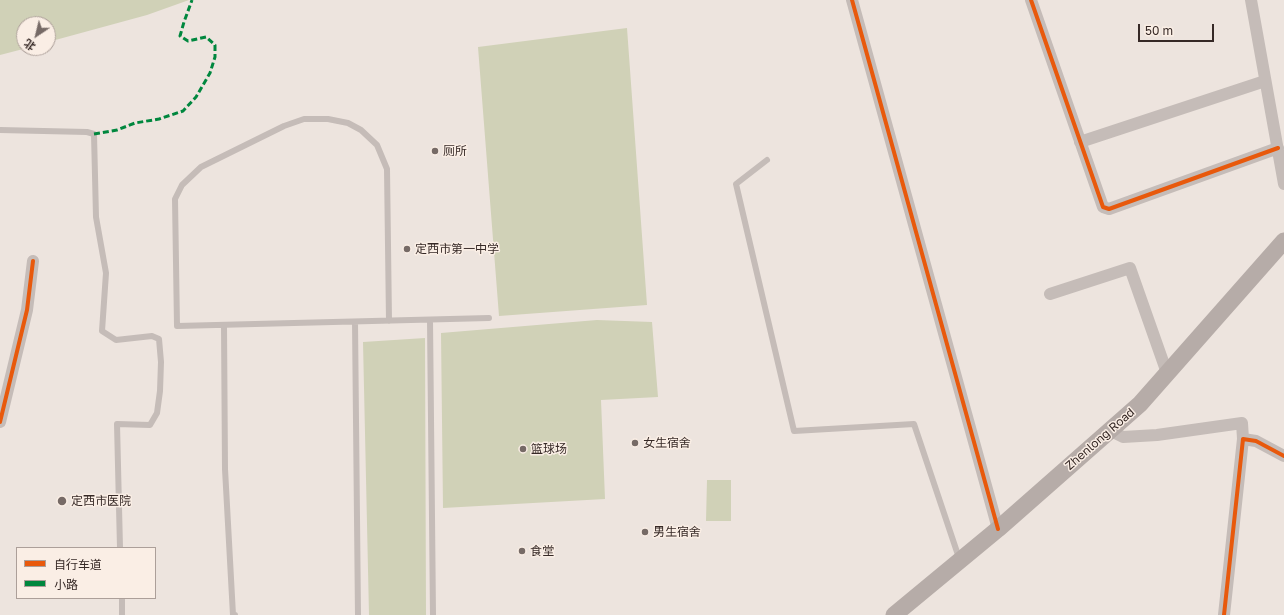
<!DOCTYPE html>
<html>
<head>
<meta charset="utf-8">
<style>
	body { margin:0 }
	#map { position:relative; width:1284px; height:615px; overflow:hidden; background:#ede4de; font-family:"Golos Text","Noto Sans SC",sans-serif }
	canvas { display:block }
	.legend { position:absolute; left:16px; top:547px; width:140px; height:52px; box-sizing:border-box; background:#faeee5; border:1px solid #ac9f99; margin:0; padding:5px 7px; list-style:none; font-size:12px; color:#362926 }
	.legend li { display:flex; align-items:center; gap:8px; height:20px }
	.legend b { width:20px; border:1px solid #ac9f99 }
	.north { position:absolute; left:16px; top:16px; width:40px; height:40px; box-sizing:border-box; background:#faeee5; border:1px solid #ac9f99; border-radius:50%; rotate:215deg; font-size:11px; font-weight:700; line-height:16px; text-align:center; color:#362926 }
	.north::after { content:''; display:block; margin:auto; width:14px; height:18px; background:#766a66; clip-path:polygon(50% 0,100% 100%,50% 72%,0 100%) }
	.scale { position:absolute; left:1138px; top:24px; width:76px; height:18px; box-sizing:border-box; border:2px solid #362926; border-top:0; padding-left:5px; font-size:12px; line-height:14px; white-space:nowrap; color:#362926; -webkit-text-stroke:3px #faeee5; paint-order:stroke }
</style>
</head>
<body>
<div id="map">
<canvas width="1284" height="615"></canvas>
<ul class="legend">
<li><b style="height:5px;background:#e8590c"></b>自行车道</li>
<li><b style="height:5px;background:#00873e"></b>小路</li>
</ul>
<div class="north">北</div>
<div class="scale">50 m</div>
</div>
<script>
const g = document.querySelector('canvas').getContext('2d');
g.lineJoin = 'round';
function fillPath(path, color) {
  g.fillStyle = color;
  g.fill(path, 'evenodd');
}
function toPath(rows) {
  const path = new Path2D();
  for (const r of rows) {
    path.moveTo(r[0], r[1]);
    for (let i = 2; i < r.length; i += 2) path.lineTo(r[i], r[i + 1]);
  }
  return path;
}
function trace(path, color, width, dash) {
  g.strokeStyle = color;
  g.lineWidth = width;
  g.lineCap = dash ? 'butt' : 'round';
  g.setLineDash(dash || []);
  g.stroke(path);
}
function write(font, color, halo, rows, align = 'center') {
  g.font = font + ' "Golos Text","Noto Sans SC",sans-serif';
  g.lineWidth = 3;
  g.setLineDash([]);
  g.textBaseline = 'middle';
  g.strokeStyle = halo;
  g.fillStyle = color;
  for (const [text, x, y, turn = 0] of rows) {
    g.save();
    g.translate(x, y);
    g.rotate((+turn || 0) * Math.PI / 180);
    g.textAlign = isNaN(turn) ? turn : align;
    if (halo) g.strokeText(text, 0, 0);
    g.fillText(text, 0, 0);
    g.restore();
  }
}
const green = toPath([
	[0,0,189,0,147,15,48,42,48,24,24,24,24,48,27,48,0,55],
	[627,28,647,305,499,316,478,47],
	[597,320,652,322,658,397,601,400,605,499,443,508,441,333],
	[425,338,426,615,369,615,363,342],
	[707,480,731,480,731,521,706,521]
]);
const service = toPath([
	[0,130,87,132,94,134,96,217,106,273,102,331,116,340,152,336,159,339,161,362,160,391,157,413,150,425,117,424,120,548],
	[767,160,736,184,794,431,914,424,959,558],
	[430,320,433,615],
	[389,321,387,169,377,145,361,130,348,123,328,119,304,119,284,126,201,167,182,185,175,199,177,326,489,318],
	[355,322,358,615],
	[224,325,225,469,233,615,235,615],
	[122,598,122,615]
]);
const minor = toPath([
	[852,0,998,529],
	[1031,0,1103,207,1109,209,1278,148],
	[1251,0,1284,184],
	[1080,142,1265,81],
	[1050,294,1130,268,1167,373],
	[0,422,27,310,33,261],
	[1109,430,1123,437,1157,435,1242,423,1243,439],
	[1224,615,1243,439,1256,441,1284,456]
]);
const secondary = toPath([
	[894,615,998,529,1140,404,1284,241]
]);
const quiet = toPath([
	[94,134,117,130,135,123,159,119,183,111,196,97,210,73,215,57,215,45,206,37,188,41,180,36,184,22,192,0]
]);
const cycleway = toPath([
	[852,0,998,529],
	[1031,0,1103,207,1109,209,1278,148],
	[0,422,27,310,33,261],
	[1224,615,1243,439,1256,441,1284,456]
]);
const markers = [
	[435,151,4,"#766a66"],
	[407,249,4,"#766a66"],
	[635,443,4,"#766a66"],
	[523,449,4,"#766a66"],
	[62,501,5,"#766a66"],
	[645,532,4,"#766a66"],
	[522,551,4,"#766a66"]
];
const poiNames = [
	["厕所",443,151],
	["定西市第一中学",415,249],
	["女生宿舍",643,443],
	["篮球场",531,449],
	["定西市医院",71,501],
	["男生宿舍",653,532],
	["食堂",530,551]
];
const streetNames = [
	["Zhenlong Road",1100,439,-41]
];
fillPath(green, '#d0d1b7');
trace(service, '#c5bcb8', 6);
trace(minor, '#c5bcb8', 12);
trace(secondary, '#b6aca8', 17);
trace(quiet, '#00873e', 3, [6, 3]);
trace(cycleway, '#e8590c', 4);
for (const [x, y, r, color] of markers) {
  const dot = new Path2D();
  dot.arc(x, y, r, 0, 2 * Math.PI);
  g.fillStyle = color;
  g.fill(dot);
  trace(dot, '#faeee5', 1.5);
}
write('12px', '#362926', '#faeee5', poiNames, 'left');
write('12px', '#362926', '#faeee5', streetNames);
</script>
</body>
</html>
